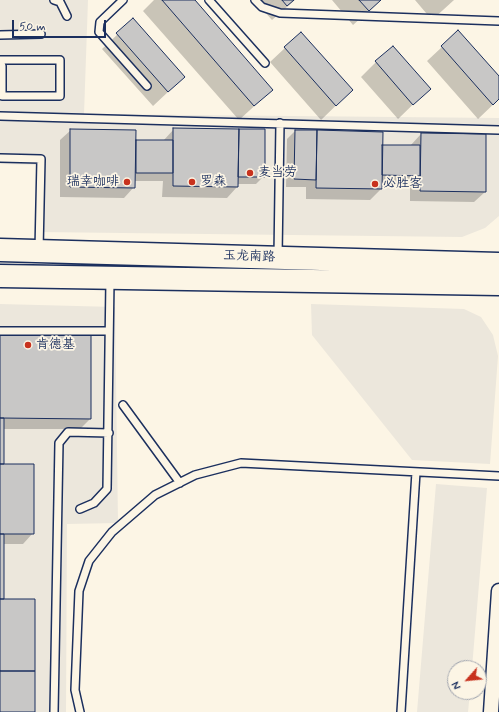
<!DOCTYPE html>
<html>
<head>
<meta charset="utf-8">
<style>
	body { margin:0 }
	#map { position:relative; width:499px; height:712px; overflow:hidden; background:#fcf5e5; font-family:Mynerve,sans-serif }
	canvas { display:block }
	.north { position:absolute; left:447px; top:660px; width:40px; height:40px; box-sizing:border-box; background:#fcf5e5; border:1px solid #a2a6af; border-radius:50%; rotate:243deg; font-size:11px; font-weight:700; line-height:16px; text-align:center; color:#1b2f5e }
	.north::after { content:''; display:block; margin:auto; width:14px; height:18px; background:#c8321e; clip-path:polygon(50% 0,100% 100%,50% 72%,0 100%) }
	.scale { position:absolute; left:12px; top:20px; width:94px; height:18px; box-sizing:border-box; border:2px solid #1b2f5e; border-top:0; padding-left:5px; font-size:12px; line-height:14px; white-space:nowrap; color:#1b2f5e; -webkit-text-stroke:3px #fcf5e5; paint-order:stroke }
</style>
</head>
<body>
<div id="map">
<canvas width="499" height="712"></canvas>
<div class="north">N</div>
<div class="scale">50 m</div>
</div>
<script>
const g = document.querySelector('canvas').getContext('2d');
g.lineJoin = 'round';
function fillPath(path, color) {
  g.fillStyle = color;
  g.fill(path, 'evenodd');
}
function toPath(rows) {
  const path = new Path2D();
  for (const r of rows) {
    path.moveTo(r[0], r[1]);
    for (let i = 2; i < r.length; i += 2) path.lineTo(r[i], r[i + 1]);
  }
  return path;
}
function trace(path, color, width, dash) {
  g.strokeStyle = color;
  g.lineWidth = width;
  g.lineCap = dash ? 'butt' : 'round';
  g.setLineDash(dash || []);
  g.stroke(path);
}
function write(font, color, halo, rows, align = 'center') {
  g.font = font + ' Mynerve,"LXGW WenKai TC",sans-serif';
  g.lineWidth = 3.5;
  g.setLineDash([]);
  g.textBaseline = 'middle';
  g.strokeStyle = halo;
  g.fillStyle = color;
  for (const [text, x, y, turn = 0] of rows) {
    g.save();
    g.translate(x, y);
    g.rotate((+turn || 0) * Math.PI / 180);
    g.textAlign = isNaN(turn) ? turn : align;
    if (halo) g.strokeText(text, 0, 0);
    g.fillText(text, 0, 0);
    g.restore();
  }
}
const built = toPath([
	[0,0,88,0,84,114,499,118,499,216,485,228,462,237,38,232,39,165,0,164],
	[0,304,115,307,118,523,67,524,66,712,0,712],
	[311,304,464,309,481,317,493,335,498,356,490,464,412,460,312,335],
	[436,484,487,488,472,668,455,668,455,692,470,692,468,712,417,712]
]);
const shadow = toPath([
	[154,0,194,0,272,90,239,120,143,11],
	[254,0,295,0,272,20],
	[332,0,381,0,353,25],
	[415,0,454,0,432,20],
	[133,20,184,77,153,106,102,49],
	[301,33,352,90,321,120,270,62],
	[442,47,499,78,499,99,478,119,427,61],
	[376,62,429,89,398,119,361,77],
	[174,129,264,176,256,184,237,184,237,187,227,198,162,197,163,181,134,181,134,187,124,198,60,197,60,140,71,130,135,143,136,141,163,141],
	[295,131,382,133,381,147,410,146,421,134,485,192,474,202,410,201,410,183,381,183,381,189,370,200,306,199,306,187,286,187,287,139],
	[0,336,90,419,80,429,3,429,3,465,33,533,23,544,3,544,3,600,34,712,0,712]
]);
const building = toPath([
	[162,0,195,0,273,90,254,106,162,0],
	[282,0,294,0,287,6,282,0],
	[359,0,381,0,369,11,359,0],
	[133,18,185,77,168,92,116,33,133,18],
	[458,30,499,76,499,99,493,105,441,46,458,30],
	[301,32,353,90,336,106,284,47,301,32],
	[393,46,431,89,413,105,375,61,393,46],
	[173,128,239,129,238,187,173,186,173,128],
	[70,129,136,130,135,188,70,187,70,129],
	[239,129,265,129,265,177,238,177,239,129],
	[295,130,317,130,316,180,294,179,295,130],
	[317,130,383,132,382,189,316,188,317,130],
	[421,133,486,134,486,192,420,191,421,133],
	[136,140,173,140,173,173,136,173,136,140],
	[382,145,420,145,420,176,382,175,382,145],
	[0,335,91,335,91,419,0,418,0,335],
	[0,418,4,418,4,464,0,464,0,418],
	[0,464,34,464,34,534,0,534,0,464],
	[0,534,4,534,4,599,0,599,0,534],
	[0,599,35,599,35,671,0,671,0,599],
	[0,671,35,671,35,712,0,712,0,671]
]);
const service = toPath([
	[54,0,60,2,67,16],
	[123,0,100,22,99,32,147,86],
	[209,0,265,63],
	[255,0,262,7,280,13,499,21],
	[0,35,41,34],
	[0,60,60,60,60,96,2,96,2,66,0,63],
	[0,116,499,130],
	[0,158,41,159,39,250],
	[278,256,280,123],
	[0,331,109,331],
	[123,405,180,483],
	[80,509,94,503,107,489,110,280],
	[54,712,59,443,68,432,109,433],
	[80,712,75,690,79,591,89,561,112,532,155,495,195,475,241,463,499,476],
	[401,712,416,472]
]);
const minor = toPath([
	[491,712,499,591]
]);
const primary = toPath([
	[0,250,499,264],
	[0,276,499,284]
]);
const markers = [
	[250,173,4,"#c8321e"],
	[127,182,4,"#c8321e"],
	[192,182,4,"#c8321e"],
	[375,184,4,"#c8321e"],
	[28,345,4,"#c8321e"]
];
const poiNames = [
	["麦当劳",258,173],
	["瑞幸咖啡",119,182,"right"],
	["罗森",200,182],
	["必胜客",383,184],
	["肯德基",36,345]
];
const streetNames = [
	["玉龙南路",249,257,2]
];
fillPath(built, '#ece7dc');
fillPath(shadow, '#0003');
fillPath(building, '#c8c7c6');
trace(building, '#1b2f5e', 1);
trace(service, '#1b2f5e', 10);
trace(minor, '#1b2f5e', 17);
trace(primary, '#1b2f5e', 25);
trace(service, '#fcf5e5', 7);
trace(minor, '#fcf5e5', 14);
trace(primary, '#fcf5e5', 22);
for (const [x, y, r, color] of markers) {
  const dot = new Path2D();
  dot.arc(x, y, r, 0, 2 * Math.PI);
  g.fillStyle = color;
  g.fill(dot);
  trace(dot, '#fcf5e5', 1.5);
}
write('13px', '#1b2f5e', '#fcf5e5', poiNames, 'left');
write('13px', '#1b2f5e', '#fcf5e5', streetNames);
</script>
</body>
</html>
